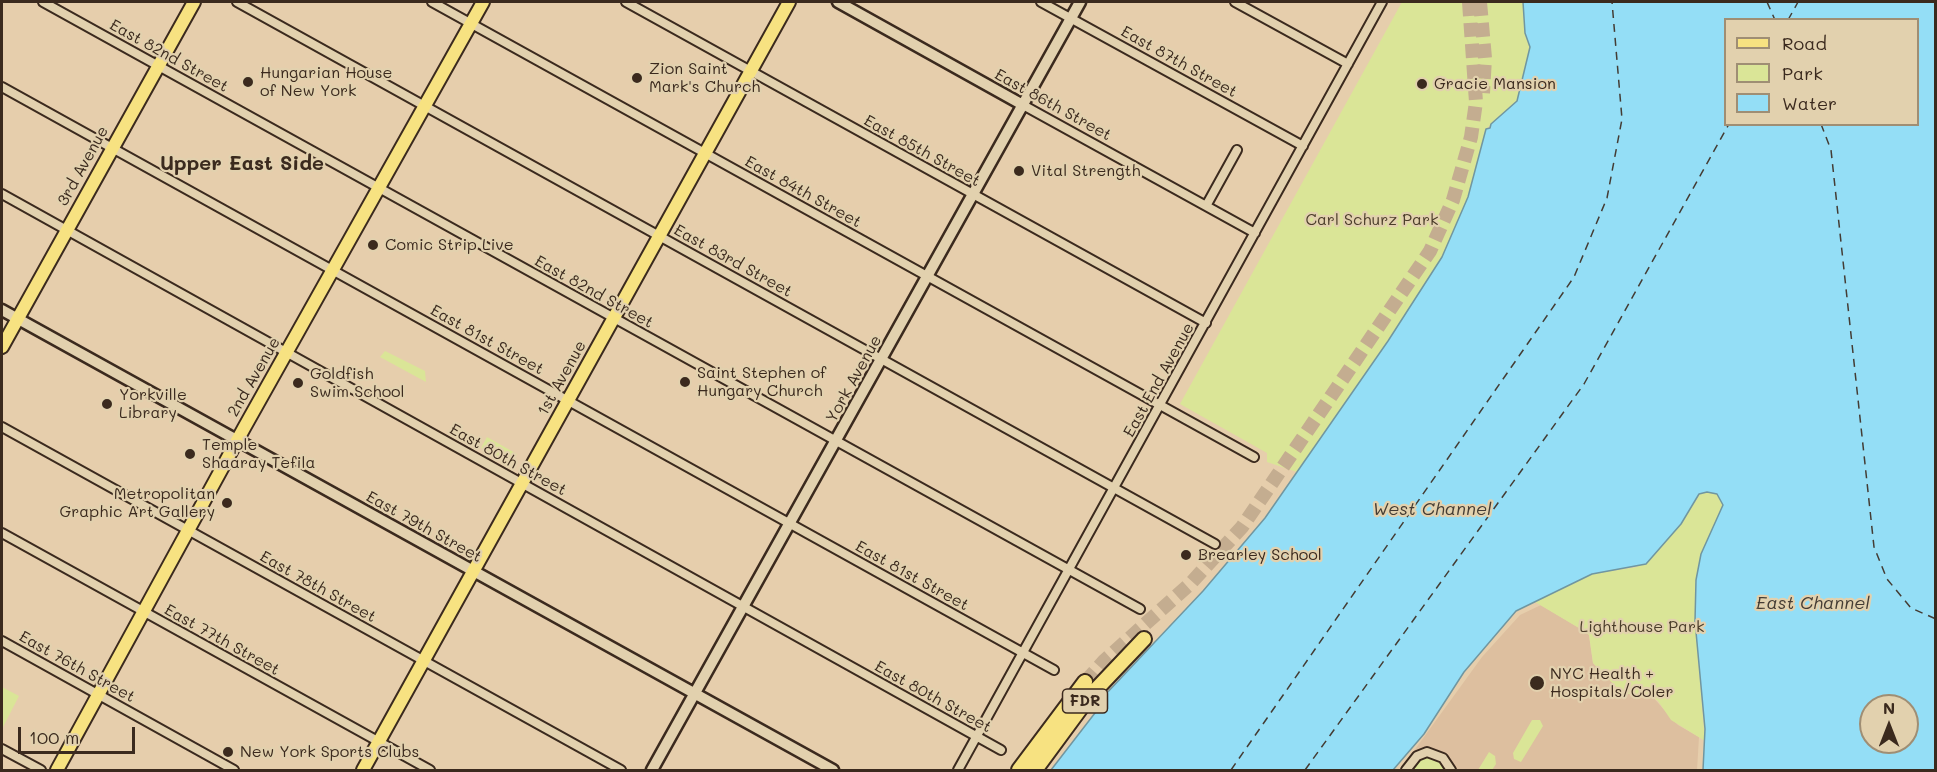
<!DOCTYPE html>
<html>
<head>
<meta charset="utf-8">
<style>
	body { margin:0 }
	#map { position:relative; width:1937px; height:772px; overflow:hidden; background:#e6ceac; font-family:Mali,sans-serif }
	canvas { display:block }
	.frame { position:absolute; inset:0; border:3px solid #3b2a1e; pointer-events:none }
	.legend { position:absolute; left:1724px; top:18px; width:195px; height:108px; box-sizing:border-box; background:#e2d1ae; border:2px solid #9f8e74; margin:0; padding:8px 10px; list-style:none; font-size:18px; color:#3b2a1e }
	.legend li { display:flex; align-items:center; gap:12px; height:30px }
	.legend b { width:30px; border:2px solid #9f8e74 }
	.north { position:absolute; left:1859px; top:694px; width:60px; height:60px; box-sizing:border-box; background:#e2d1ae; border:2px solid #9f8e74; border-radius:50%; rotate:0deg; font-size:16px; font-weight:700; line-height:24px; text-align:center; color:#3b2a1e }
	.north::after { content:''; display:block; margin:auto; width:21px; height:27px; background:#3b2a1e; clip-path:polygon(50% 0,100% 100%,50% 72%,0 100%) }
	.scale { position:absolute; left:18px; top:727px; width:117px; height:27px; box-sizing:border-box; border:3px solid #3b2a1e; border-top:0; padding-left:8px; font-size:18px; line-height:21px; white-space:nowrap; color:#3b2a1e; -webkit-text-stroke:4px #e2d1ae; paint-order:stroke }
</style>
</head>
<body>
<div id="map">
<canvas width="1937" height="772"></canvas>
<div class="frame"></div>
<ul class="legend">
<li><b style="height:8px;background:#f7e281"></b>Road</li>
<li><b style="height:16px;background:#dae597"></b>Park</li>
<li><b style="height:16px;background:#94def6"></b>Water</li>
</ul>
<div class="north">N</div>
<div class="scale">100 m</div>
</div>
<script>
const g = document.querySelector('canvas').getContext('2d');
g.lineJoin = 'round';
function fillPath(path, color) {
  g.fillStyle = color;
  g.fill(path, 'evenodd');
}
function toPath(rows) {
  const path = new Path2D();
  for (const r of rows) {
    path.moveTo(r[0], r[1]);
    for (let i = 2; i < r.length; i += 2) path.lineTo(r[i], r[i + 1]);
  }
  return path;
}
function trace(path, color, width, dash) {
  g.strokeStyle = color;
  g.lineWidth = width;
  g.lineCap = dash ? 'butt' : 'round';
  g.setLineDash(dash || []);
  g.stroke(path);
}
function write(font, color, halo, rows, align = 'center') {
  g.font = font + ' Mali,sans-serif';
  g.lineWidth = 4.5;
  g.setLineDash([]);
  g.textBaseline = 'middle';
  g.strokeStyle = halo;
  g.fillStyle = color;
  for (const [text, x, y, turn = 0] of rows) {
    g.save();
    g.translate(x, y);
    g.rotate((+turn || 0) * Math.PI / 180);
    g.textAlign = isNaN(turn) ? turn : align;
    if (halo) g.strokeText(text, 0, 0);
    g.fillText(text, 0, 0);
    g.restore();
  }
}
const built = toPath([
	[1541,605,1584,631,1589,635,1593,663,1623,694,1650,694,1678,725,1699,737,1697,770,1400,770,1482,657,1520,615]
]);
const green = toPath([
	[1402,2,1523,2,1525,33,1530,47,1517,101,1486,129,1468,197,1442,257,1388,341,1297,472,1267,462,1267,453,1180,404],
	[385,351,425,371,426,382,380,357],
	[487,437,517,454,511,464,481,448],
	[1707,492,1717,494,1723,505,1723,511,1711,532,1696,580,1695,621,1705,741,1671,720,1658,701,1650,694,1623,694,1593,663,1589,635,1584,631,1535,602,1592,574,1637,567,1681,524,1700,494],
	[2,687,19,696,2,729],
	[1532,720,1540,720,1543,726,1521,762,1514,759,1513,753],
	[1489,752,1495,756,1496,764,1492,770,1478,770],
	[1429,757,1442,762,1447,770,1411,770,1422,759]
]);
const water = toPath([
	[1523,2,1935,2,1935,770,1703,770,1705,729,1695,621,1696,580,1701,554,1723,505,1717,494,1707,492,1699,494,1681,524,1646,564,1592,574,1516,611,1464,672,1424,734,1393,770,1051,770,1105,700,1104,696,1203,591,1265,518,1388,341,1442,257,1468,197,1486,129,1490,128,1491,124,1517,101,1530,47,1525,33,1523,2],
	[1726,20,1918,20,1918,124,1726,124,1726,20],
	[1871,706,1907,706,1907,742,1871,742,1871,706]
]);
const ferry = toPath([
	[1767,2,1775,20],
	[1788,20,1798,2],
	[1821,124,1831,150,1874,547,1887,579,1911,608,1936,619],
	[1231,770,1574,277,1607,198,1622,119,1612,2],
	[1305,770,1584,384,1729,124]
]);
const motorwayTunnel = toPath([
	[1480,2,1485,58,1483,93],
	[1085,682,1104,661,1191,583,1242,527,1430,251,1453,200,1471,137,1476,102,1469,2]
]);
const minor = toPath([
	[43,2,1140,609],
	[237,2,1215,544],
	[432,2,1254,457],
	[626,2,1206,323],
	[1041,2,1303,146],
	[1235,2,1348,64],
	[2,87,1054,670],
	[1023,105,1255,233],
	[2,194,1001,750],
	[1206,206,1237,150],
	[2,427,621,770],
	[2,533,430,770],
	[2,641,234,770],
	[2,749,41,770],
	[958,770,1382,2],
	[1406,770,1417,756,1427,752,1443,758,1451,770]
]);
const secondary = toPath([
	[838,2,1023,105],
	[2,310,833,770],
	[652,770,1080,2]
]);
const primary = toPath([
	[2,347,194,2],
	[57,770,244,428,483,2],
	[363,770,789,2]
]);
const motorway = toPath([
	[1019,770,1085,682],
	[1035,770,1088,698,1144,639]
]);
const markers = [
	[637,78,6,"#3b2a1e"],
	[248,82,6,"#3b2a1e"],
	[1422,84,6,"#3b2a1e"],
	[1019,171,6,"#3b2a1e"],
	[373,245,6,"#3b2a1e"],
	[685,382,6,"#3b2a1e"],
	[298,383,6,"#3b2a1e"],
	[107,404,6,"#3b2a1e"],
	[190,454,6,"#3b2a1e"],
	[227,503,6,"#3b2a1e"],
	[1186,555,6,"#3b2a1e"],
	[1537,683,8,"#3b2a1e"],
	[228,752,6,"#3b2a1e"]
];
const shields = [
	[1085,701,45]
];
const shieldNames = [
	["FDR",1085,701]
];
const streetNames = [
	["East 82nd Street",169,56,29],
	["East 87th Street",1179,62,29],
	["East 86th Street",1053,105,29],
	["East 85th Street",922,151,29],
	["3rd Avenue",83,166,-61],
	["East 84th Street",803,192,29],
	["East 83rd Street",733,261,29],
	["East 82nd Street",594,292,29],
	["East 81st Street",487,340,29],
	["2nd Avenue",254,377,-60],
	["1st Avenue",562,378,-61],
	["York Avenue",854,379,-61],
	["East End Avenue",1159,380,-61],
	["East 80th Street",508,460,29],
	["East 79th Street",424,527,29],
	["East 81st Street",912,576,29],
	["East 78th Street",318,587,29],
	["East 77th Street",222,640,29],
	["East 76th Street",77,667,29],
	["East 80th Street",933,697,29]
];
const poiNames = [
	["Zion Saint",649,69],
	["Mark's Church",649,87],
	["Hungarian House",260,73],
	["of New York",260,91],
	["Gracie Mansion",1434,84],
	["Vital Strength",1031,171],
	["Comic Strip Live",385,245],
	["Saint Stephen of",697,373],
	["Hungary Church",697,391],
	["Goldfish",310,374],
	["Swim School",310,392],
	["Yorkville",119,395],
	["Library",119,413],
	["Temple",202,445],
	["Shaaray Tefila",202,463],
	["Metropolitan",215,494,"right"],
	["Graphic Art Gallery",215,512,"right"],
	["Brearley School",1198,555],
	["NYC Health +",1550,674],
	["Hospitals/Coler",1550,692],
	["New York Sports Clubs",240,752]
];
const parkNames = [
	["Carl Schurz Park",1372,220],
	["Lighthouse Park",1642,627]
];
const waterNames = [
	["West Channel",1432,509],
	["East Channel",1813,603]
];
const quarterNames = [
	["Upper East Side",242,164]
];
fillPath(built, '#ddbf9f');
fillPath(green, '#dae597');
fillPath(water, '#94def6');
trace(water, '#7096a0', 1.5);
trace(ferry, '#443c34', 1.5, [8, 6]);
trace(motorwayTunnel, '#c4ad90', 14, [14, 7]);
trace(minor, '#3b2a1e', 12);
trace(secondary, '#3b2a1e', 15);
trace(primary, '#3b2a1e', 16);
trace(motorway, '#3b2a1e', 18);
trace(minor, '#e2d1ae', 8);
trace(secondary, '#e2d1ae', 10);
trace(primary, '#f7e281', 12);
trace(motorway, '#f7e281', 14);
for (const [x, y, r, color] of markers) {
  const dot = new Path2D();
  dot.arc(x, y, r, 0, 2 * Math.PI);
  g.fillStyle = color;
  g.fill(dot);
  trace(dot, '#e2d1ae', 2);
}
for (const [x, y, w] of shields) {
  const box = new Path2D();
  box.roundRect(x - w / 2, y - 12, w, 24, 4.5);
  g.fillStyle = '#e2d1ae';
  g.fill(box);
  trace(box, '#3b2a1e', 1.5);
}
write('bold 15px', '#3b2a1e', null, shieldNames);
write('16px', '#3b2a1e', '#e2d1ae', streetNames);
write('16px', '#3b2a1e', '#e2d1ae', poiNames, 'left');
write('16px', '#4b3d2a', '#e2d1ae', parkNames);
write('italic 18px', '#443c34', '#e2d1ae', waterNames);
write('bold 20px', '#3b2a1e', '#e2d1ae', quarterNames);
</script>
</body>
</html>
